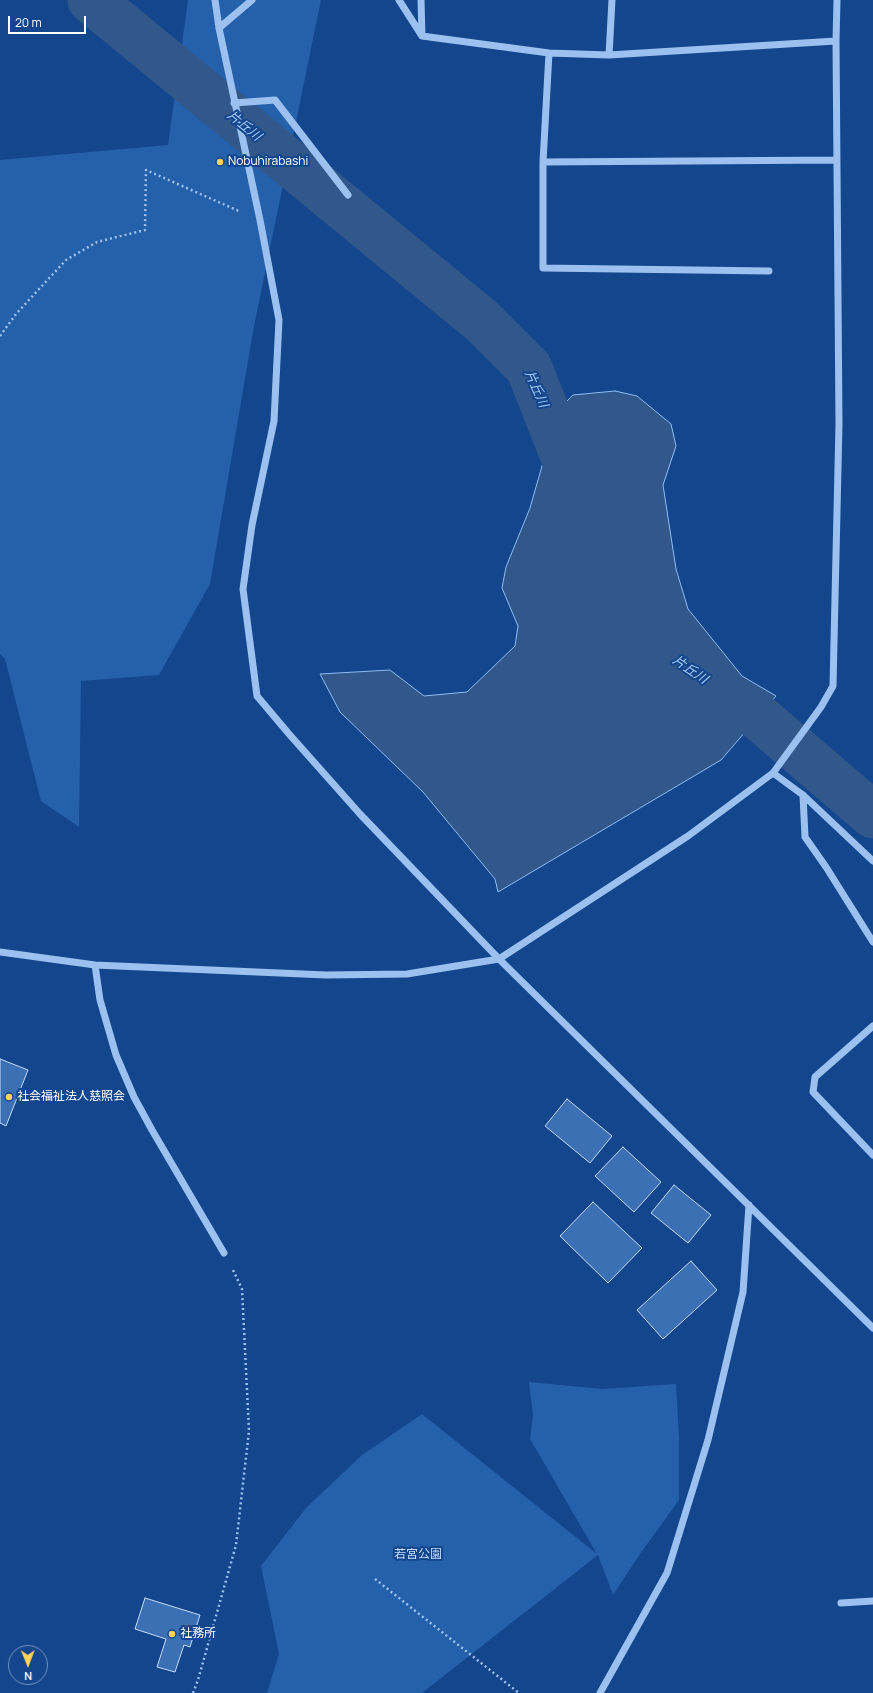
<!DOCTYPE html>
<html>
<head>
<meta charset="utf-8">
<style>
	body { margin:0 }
	#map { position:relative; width:873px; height:1693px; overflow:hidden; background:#13468c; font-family:Manrope,sans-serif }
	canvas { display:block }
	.north { position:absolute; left:8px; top:1645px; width:40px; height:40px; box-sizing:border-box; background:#13468c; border:1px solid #7190ba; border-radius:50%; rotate:179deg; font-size:11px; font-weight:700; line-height:16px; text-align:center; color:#fff }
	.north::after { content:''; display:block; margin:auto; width:14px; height:18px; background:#ffd25b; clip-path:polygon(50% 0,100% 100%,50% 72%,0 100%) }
	.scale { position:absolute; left:8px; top:16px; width:78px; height:18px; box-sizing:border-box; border:2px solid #fff; border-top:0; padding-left:5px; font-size:12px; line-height:14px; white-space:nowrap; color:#fff; -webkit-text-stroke:3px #13468c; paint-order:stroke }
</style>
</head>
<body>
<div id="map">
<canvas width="873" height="1693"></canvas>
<div class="north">N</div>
<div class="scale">20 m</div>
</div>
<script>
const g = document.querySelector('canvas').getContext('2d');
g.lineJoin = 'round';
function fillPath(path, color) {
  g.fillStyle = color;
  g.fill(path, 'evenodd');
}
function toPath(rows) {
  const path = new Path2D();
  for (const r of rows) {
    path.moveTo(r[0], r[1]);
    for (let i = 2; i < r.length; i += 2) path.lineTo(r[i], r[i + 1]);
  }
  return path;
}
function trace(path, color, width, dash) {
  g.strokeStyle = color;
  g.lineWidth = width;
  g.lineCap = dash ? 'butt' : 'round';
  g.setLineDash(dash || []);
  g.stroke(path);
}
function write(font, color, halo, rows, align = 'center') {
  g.font = font + ' Manrope,"Noto Sans JP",sans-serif';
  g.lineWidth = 4;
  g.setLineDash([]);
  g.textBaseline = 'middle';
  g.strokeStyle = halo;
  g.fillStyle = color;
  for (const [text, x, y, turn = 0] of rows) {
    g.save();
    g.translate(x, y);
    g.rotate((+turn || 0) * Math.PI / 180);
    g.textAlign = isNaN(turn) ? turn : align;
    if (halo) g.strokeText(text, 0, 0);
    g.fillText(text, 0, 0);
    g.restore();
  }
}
const green = toPath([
	[188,0,321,0,254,326,210,584,159,675,81,681,79,827,41,801,5,659,0,654,0,160,168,145],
	[529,1382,602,1389,676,1384,679,1438,679,1500,640,1554,613,1595,598,1555,422,1693,267,1693,279,1654,261,1566,306,1508,362,1455,422,1414,597,1554,530,1439,533,1415]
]);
const water = toPath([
	[615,391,637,396,671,424,676,446,663,485,676,569,688,609,742,676,776,696,721,760,498,892,495,879,423,792,340,712,320,674,390,670,424,696,467,692,515,646,518,626,502,588,506,567,530,508,558,410,573,395,615,391]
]);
const river = toPath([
	[91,0,482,321,529,368,570,472,575,489],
	[705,680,755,714,873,815]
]);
const building = toPath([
	[0,1059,28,1070,6,1126,0,1123,0,1059],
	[567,1099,612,1136,590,1163,545,1126,567,1099],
	[623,1147,661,1182,634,1212,595,1176,623,1147],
	[674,1185,711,1215,688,1243,651,1213,674,1185],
	[593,1202,642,1248,608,1283,560,1236,593,1202],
	[691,1261,717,1290,663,1339,637,1310,691,1261],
	[145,1598,200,1615,190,1647,184,1645,175,1672,157,1667,166,1639,135,1629,145,1598]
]);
const path = toPath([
	[0,336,16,314,66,260,97,242,145,230,146,170,241,212],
	[375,1579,519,1693],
	[193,1693,198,1680,236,1545,249,1431,242,1289,232,1268]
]);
const minor = toPath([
	[215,0,219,28,260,220,279,320,274,421,252,525,243,589,257,696,289,734,360,814,499,959,873,1328],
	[399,0,422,36,549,53,609,55,836,41],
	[421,0,422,36],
	[219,28,252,0],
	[549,53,543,162,543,268,769,271],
	[609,55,612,0],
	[234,103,275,100,348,195],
	[543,162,837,160],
	[773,773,803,795,873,861],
	[803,795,805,837,826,867,873,942],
	[0,952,95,965,326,975,407,974,499,959,688,836,773,773,821,707,833,686,839,424,836,41,837,0],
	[95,965,100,1000,116,1055,134,1097,152,1130,224,1253],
	[873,1026,815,1077,813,1092,873,1155],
	[841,1603,873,1601],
	[600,1693,667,1573,708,1440,743,1292,749,1205]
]);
const markers = [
	[220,162,4,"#ffd25b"],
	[9,1097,4,"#ffd25b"],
	[172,1634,4,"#ffd25b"]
];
const poiNames = [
	["Nobuhirabashi",228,162],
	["社会福祉法人慈照会",17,1097],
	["社務所",180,1634]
];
const parkNames = [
	["若宮公園",418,1555]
];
const waterNames = [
	["片丘川",244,126,39],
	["片丘川",536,389,66],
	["片丘川",690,670,34]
];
fillPath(green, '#2560ab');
fillPath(water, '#31578b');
trace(water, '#8ebcf4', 1);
trace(river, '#31578b', 47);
fillPath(building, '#3c70b5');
trace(building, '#c3dcfc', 1);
trace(path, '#9cc1f1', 2.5, [2, 3]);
trace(minor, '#9cc1f1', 7);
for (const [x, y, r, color] of markers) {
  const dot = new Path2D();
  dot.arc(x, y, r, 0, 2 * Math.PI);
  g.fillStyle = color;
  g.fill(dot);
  trace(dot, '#13468c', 1.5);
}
write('12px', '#fff', '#13468c', poiNames, 'left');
write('12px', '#c3dcfc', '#13468c', parkNames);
write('italic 13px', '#a8cbf8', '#13468c', waterNames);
</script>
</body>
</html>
